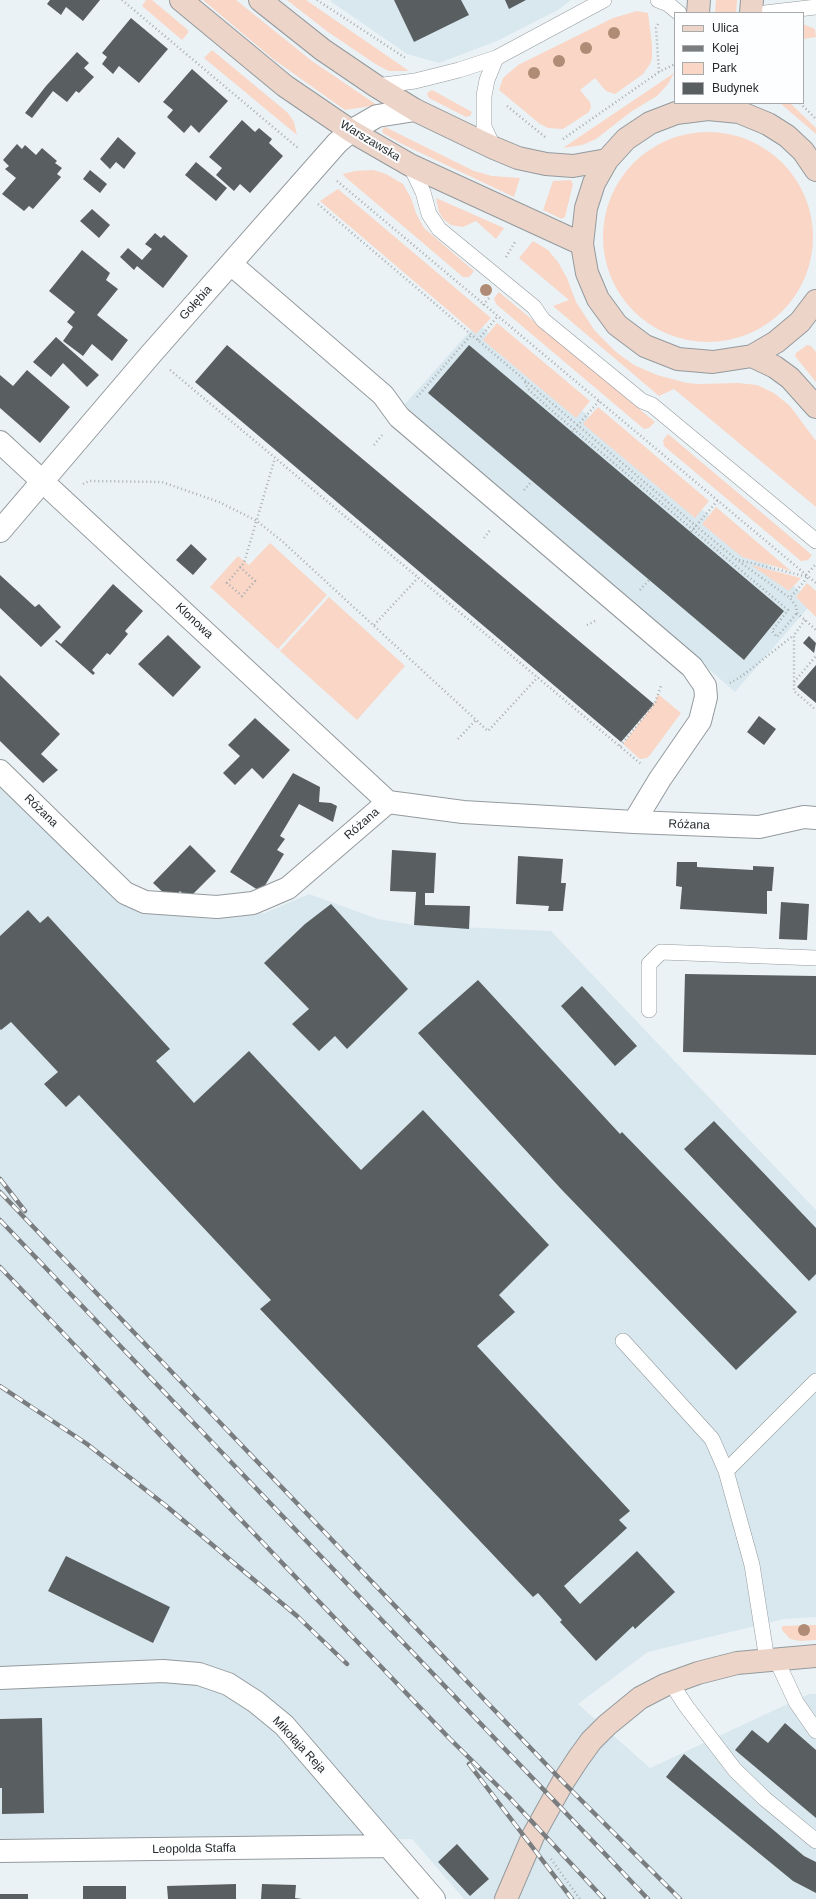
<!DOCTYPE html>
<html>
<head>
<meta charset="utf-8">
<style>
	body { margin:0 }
	#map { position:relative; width:816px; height:1899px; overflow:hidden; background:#ebf2f5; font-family:Arial,sans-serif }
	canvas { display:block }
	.legend { position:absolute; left:674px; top:12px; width:130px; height:92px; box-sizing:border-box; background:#fdfeff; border:1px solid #a7a9aa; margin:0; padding:5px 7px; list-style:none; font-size:12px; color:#272a2b }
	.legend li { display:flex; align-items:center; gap:8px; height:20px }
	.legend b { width:20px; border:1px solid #a7a9aa }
</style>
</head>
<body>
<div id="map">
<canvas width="816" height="1899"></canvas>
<ul class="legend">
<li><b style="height:5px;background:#ecd4c8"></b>Ulica</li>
<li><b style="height:5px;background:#797d7f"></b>Kolej</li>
<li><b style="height:11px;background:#f9d6c6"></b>Park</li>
<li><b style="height:11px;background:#595f61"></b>Budynek</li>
</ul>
</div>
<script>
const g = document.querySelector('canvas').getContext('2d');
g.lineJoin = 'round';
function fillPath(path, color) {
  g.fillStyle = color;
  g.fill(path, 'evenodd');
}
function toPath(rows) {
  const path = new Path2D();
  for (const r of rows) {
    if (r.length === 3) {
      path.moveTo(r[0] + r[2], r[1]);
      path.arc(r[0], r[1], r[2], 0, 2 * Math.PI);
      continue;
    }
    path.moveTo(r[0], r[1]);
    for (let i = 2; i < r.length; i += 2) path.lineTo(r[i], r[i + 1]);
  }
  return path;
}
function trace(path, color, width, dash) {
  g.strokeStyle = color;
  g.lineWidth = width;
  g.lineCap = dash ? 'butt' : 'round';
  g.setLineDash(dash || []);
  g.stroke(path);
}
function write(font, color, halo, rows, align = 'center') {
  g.font = font + ' Arial,sans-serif';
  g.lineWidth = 4;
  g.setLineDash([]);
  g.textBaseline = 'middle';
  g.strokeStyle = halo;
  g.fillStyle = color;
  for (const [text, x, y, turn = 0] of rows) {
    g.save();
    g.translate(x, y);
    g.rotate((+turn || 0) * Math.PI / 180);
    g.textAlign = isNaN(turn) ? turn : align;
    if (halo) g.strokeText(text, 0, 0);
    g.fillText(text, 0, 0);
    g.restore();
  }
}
const built = toPath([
	[332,0,571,0,558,10,497,41,439,63,407,54,330,1],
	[477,323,813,602,735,692,404,405],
	[0,788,119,897,140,909,211,919,265,913,309,894,378,919,414,925,551,931,816,1210,816,1617,784,1619,648,1652,578,1704,650,1768,809,1694,816,1694,816,1899,464,1899,412,1839,0,1843]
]);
const green = toPath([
	[146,0,152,0,188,30,188,33,182,40,142,6],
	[203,0,236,0,312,61,377,105,345,110,273,59],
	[287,0,306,0,409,71,389,71,377,65,328,32],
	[716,0,737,0,736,13,715,13],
	[637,11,648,13,652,45,652,59,650,64,643,74,615,94,606,91,595,78,580,90,590,102,591,107,589,112,563,129,548,128,540,124,499,90,503,78,518,65,613,18],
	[803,24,815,29,816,37,803,39],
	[212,50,288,113,294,122,297,135,204,58],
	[674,73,668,84,657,96,632,111,596,139,582,145,563,148],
	[432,90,472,112,470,116,466,117,429,98,427,93],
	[780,103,790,103,816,128,816,134],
	[385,127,474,171,492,176,520,178,514,197,402,144,383,133,382,130],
	[708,237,105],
	[373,170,386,174,403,184,411,198,416,213,424,228,474,271,469,277,463,277,344,176,343,174,355,171],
	[571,180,573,184,565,217,562,219,543,210,553,181],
	[338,189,491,318,476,334,320,201],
	[436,198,504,228,496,239,476,221,463,227,451,225,443,219,439,212],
	[533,241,548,250,558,262,567,278,576,302,595,331,616,352,634,365,657,375,687,383,698,384,738,383,757,385,774,393,790,406,816,441,816,507,674,389,659,396,553,306,569,300,519,258],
	[499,292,655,422,649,428,644,429,496,304,494,298],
	[497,323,590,401,576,418,483,340],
	[807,345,811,346,816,352,816,382,795,356,796,353],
	[598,407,709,501,695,518,583,424],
	[668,434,812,555,808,560,801,561,664,446,663,440],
	[716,507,791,571,742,557,702,524],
	[270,543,327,595,278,649,210,587,238,556,249,565],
	[751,565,801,578,789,591],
	[807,583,816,591,816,617,796,597],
	[329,597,405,666,357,720,280,651],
	[658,694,681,713,650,755,647,758,640,759,623,744,655,703],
	[816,1625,816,1640,800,1641,790,1639,782,1630,782,1626]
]);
const building = toPath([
	[50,0,100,0,83,21,66,7,61,15,47,4],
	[394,0,461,0,469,15,414,42],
	[505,0,526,0,509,9],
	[131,18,168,49,139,83,119,66,113,74,102,64,107,57,102,53],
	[77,52,89,63,84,68,94,77,79,93,76,91,67,102,53,91,32,118,25,113,46,86],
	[192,69,228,101,199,133,191,125,184,133,167,117,173,110,163,102],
	[242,120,255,132,259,128,272,139,269,143,283,156,250,193,240,184,234,191,216,175,222,168,209,157],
	[118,137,136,153,124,169,116,162,110,169,100,159],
	[17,144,22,149,25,145,36,155,42,148,57,161,55,163,62,168,57,174,61,177,33,209,29,206,24,211,2,194,16,178,5,169,9,166,3,160],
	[196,162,227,188,216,201,185,175],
	[90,170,107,184,100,193,83,179],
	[92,209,110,225,99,238,80,221],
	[155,233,161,238,164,235,188,256,163,288,137,266,134,270,120,257,128,248,142,260,152,249,145,244],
	[82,250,110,273,106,280,118,289,97,315,128,340,112,361,92,344,83,356,63,341,73,327,67,322,75,312,49,291],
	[56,337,99,375,87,387,63,363,51,377,33,362],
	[227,345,654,704,621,742,195,382],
	[469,345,784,611,744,660,428,393],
	[27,370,70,407,40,443,0,408,0,375,13,386],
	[191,544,207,559,193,575,176,560],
	[0,575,35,607,39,604,61,627,41,647,0,608],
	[113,584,143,611,125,631,128,634,110,655,107,653,92,670,95,673,93,675,55,641,56,640,61,644],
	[168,635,201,667,173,697,138,664],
	[809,636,816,643,814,653,803,643],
	[816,665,816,703,797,687],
	[0,675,60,734,41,754,58,770,43,783,0,741],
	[759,716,776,729,764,745,747,732],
	[255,718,290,750,263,779,252,768,235,785,223,773,240,756,228,745],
	[293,773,320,787,319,802,331,803,337,806,333,822,299,804,280,836,285,839,277,850,284,854,261,892,230,872],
	[190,845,216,871,188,899,180,891,176,896,167,896,153,883],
	[392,850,436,853,434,893,425,893,425,905,470,906,469,929,414,925,416,892,390,891],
	[518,856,563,859,561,883,566,883,563,911,548,911,549,906,516,904],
	[677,862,697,862,697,867,753,870,753,866,774,867,772,891,767,891,767,914,680,909,682,887,676,886],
	[781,902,809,904,807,940,779,939],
	[331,904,408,989,347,1049,335,1036,319,1051,292,1024,309,1009,264,963,305,924],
	[28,910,40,923,48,916,170,1049,156,1061,194,1103,249,1051,361,1170,423,1110,549,1245,499,1295,515,1312,477,1346,630,1511,619,1520,627,1528,564,1586,580,1604,637,1551,675,1592,635,1629,633,1626,596,1661,560,1622,562,1620,538,1593,533,1597,260,1309,271,1300,79,1095,66,1107,44,1084,58,1072,11,1022,1,1030,0,1029,0,936],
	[685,974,816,976,816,1055,683,1052],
	[478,980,620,1134,622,1132,797,1312,736,1370,562,1190,418,1033],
	[582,986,637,1046,615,1066,561,1006],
	[714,1121,816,1228,816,1274,809,1281,684,1149],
	[66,1556,170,1607,153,1643,48,1591],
	[42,1718,44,1813,2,1814,2,1788,0,1788,0,1719],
	[785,1723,816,1750,816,1818,735,1750,752,1730,768,1743],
	[684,1754,804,1856,816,1862,816,1893,793,1881,666,1777],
	[457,1844,489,1879,470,1896,438,1862],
	[236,1884,236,1899,168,1899,167,1886],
	[262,1884,296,1885,295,1898,302,1899,261,1899],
	[83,1886,126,1886,126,1899,83,1899],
	[0,1894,28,1894,28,1899,0,1899]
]);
const path = toPath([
	[122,0,298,148],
	[317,0,407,59],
	[658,24,656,28,659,72],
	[800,103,816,119],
	[507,106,545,137],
	[563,139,659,72,675,64],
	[337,181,816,583],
	[318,204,696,526,737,560,790,598,796,606,797,613,816,630],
	[506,257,515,242],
	[483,305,489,298],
	[478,340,497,317],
	[170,370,641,764],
	[525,382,528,389,550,409,788,610,772,631,777,637,797,613],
	[417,397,472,334],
	[572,432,599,401],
	[374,445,382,435],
	[83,484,89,481,162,482,219,502,257,521,283,542,488,731,538,677],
	[524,490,532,481],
	[691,532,718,500],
	[484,538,491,529],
	[739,560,808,577,790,598],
	[240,567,255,581,242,596,227,583,244,563,275,458],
	[806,575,816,564],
	[640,590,649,580],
	[805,620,794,635,794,691,816,710],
	[374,625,418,578],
	[587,625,597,620],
	[794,682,816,656],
	[730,683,742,676,794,635],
	[458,739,476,720],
	[620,746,655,703,661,686],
	[551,1859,580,1899]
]);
const lane = toPath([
	[658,0,668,4,679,13],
	[765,13,816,7],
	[376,86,415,81,459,70,496,58,604,0],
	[494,148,484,127,484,96,487,80,496,58],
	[410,165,423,192,429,214,439,229,534,307,543,320,642,401,652,405,816,541],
	[649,1010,649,964,661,952,816,958],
	[623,1341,712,1439,726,1471,752,1565,767,1660],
	[726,1471,816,1381],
	[776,1659,796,1702,816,1731],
	[671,1683,686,1706,735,1770,765,1799,816,1841]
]);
const street = toPath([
	[231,264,383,395,399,417,692,667,705,686,706,697,700,721,660,779,634,822],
	[0,442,388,802],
	[0,531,151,354,337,143,351,131,377,116,415,110],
	[0,771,125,893,145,902,217,907,253,903,288,888,388,802,463,812,634,822,759,827,804,817,816,818],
	[0,1678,163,1671,199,1674,228,1684,256,1702,284,1725,434,1899],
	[0,1851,388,1846]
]);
const secondary = toPath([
	[181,0,285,86,351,131,410,165,582,244],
	[260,0,323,50,376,86,415,110,494,148,518,158,546,164,573,166,607,160],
	[698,13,699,0],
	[751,13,752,0],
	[816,170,803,151,787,136,768,124,739,112,708,109,676,113,650,123,626,139,607,160,594,183,586,208,582,244,587,273,598,299,617,325,645,346,678,359,713,362,752,356,776,342,800,322,816,301],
	[752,356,775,367,790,378,816,407],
	[506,1899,533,1836,563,1782,578,1759,591,1741,607,1725,640,1698,665,1685,698,1673,737,1663,816,1656]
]);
const rail = toPath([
	[0,1179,25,1211],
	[0,1192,563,1782,680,1899],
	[0,1220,648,1899],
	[0,1267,450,1739,509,1797,604,1899],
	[0,1386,87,1444,165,1505,297,1616,347,1664],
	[469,1764,572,1899]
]);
const trees = [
	[614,33],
	[586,48],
	[559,61],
	[534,73],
	[486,290],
	[804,1630]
];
const streetNames = [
	["Warszawska",370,141,31],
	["Gołębia",196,303,-48],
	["Klonowa",194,621,43],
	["Różana",41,811,44],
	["Różana",362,824,-41],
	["Różana",689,825,2],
	["Mikołaja Reja",299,1745,47],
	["Leopolda Staffa",194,1849,-1]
];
fillPath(built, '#d9e8ef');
fillPath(green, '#f9d6c6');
fillPath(building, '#595f61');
trace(lane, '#949a9d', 16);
trace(street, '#949a9d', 24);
trace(secondary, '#949a9d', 24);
trace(path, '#a7adaf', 2.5, [1, 3]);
trace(lane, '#fff', 15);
trace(street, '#fff', 22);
trace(secondary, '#ecd4c8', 22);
trace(rail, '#797d7f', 4.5);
trace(rail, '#fdfeff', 3, [9]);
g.fillStyle = '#b08c77';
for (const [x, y] of trees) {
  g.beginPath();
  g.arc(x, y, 6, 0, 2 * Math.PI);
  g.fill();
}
write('12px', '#272a2b', '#fdfeff', streetNames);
</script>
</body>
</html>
